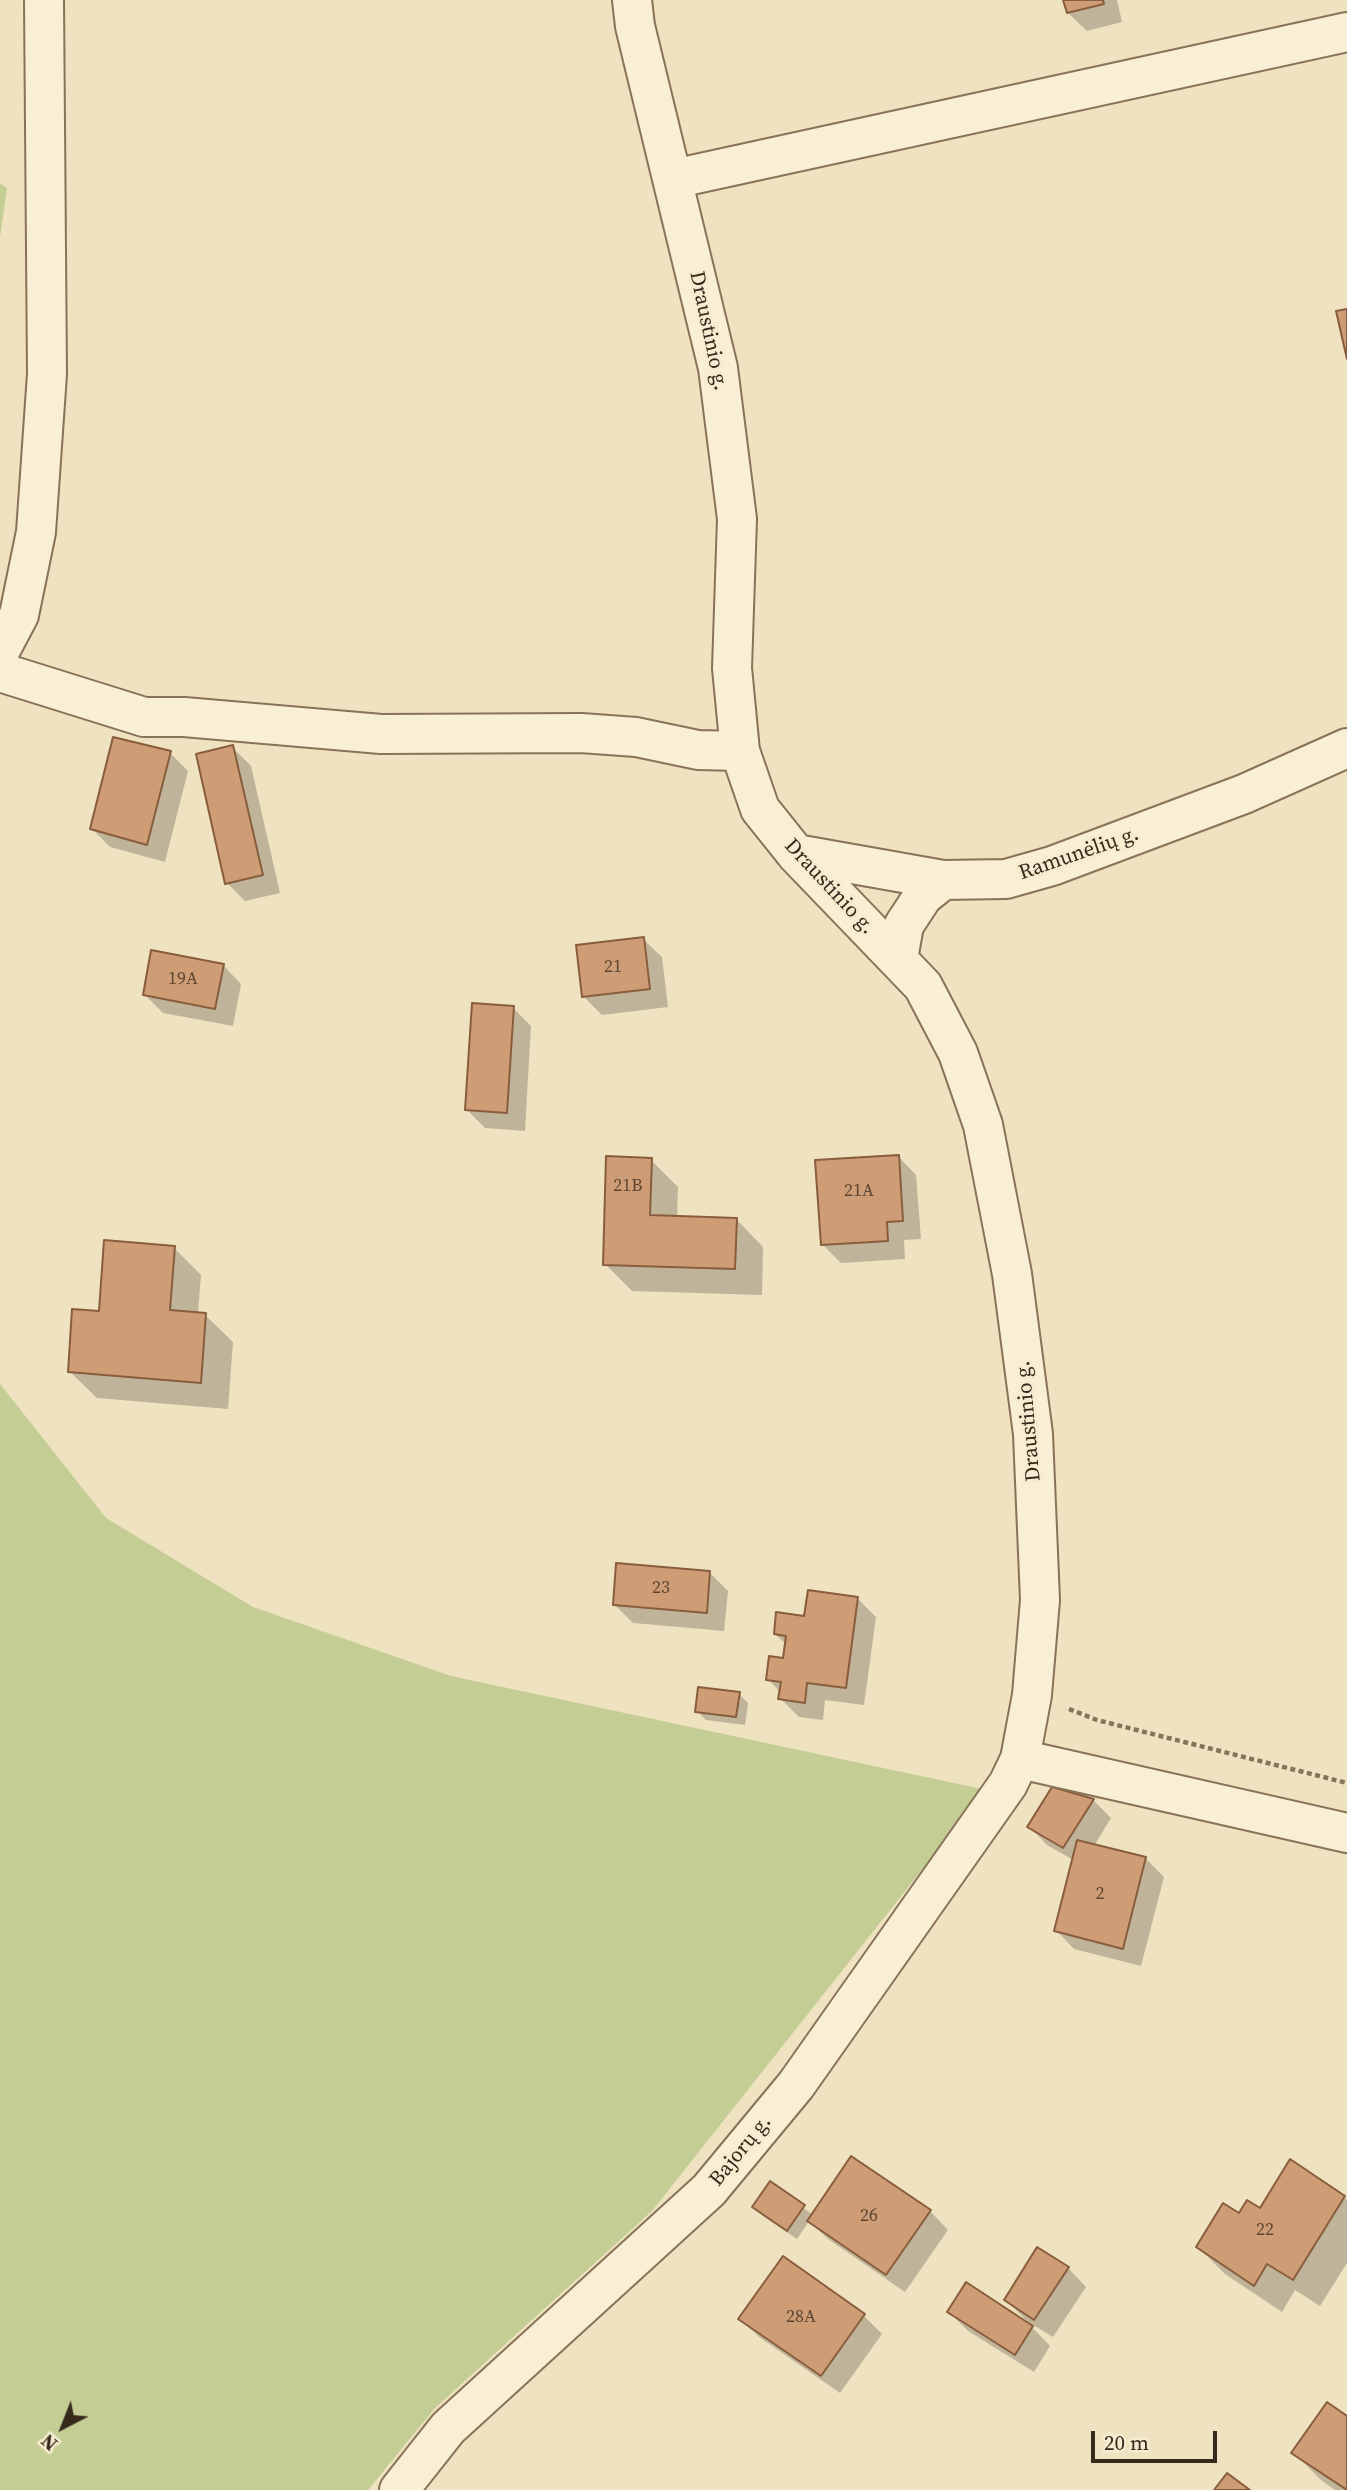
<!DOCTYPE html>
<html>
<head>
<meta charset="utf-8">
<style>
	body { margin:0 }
	#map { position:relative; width:1347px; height:2490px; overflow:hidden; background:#efe2c0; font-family:"Source Serif 4",serif }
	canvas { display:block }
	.north { position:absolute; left:28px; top:2392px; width:70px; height:70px; -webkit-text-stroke:5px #f6ecd0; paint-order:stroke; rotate:222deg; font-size:19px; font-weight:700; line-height:28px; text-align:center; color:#372a1d }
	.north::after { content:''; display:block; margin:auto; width:24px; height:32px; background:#372a1d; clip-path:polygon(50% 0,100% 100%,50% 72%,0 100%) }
	.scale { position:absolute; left:1091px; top:2431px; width:126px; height:32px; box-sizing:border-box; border:4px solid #372a1d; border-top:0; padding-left:9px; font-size:21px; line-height:24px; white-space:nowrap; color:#372a1d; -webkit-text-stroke:5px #f6ecd0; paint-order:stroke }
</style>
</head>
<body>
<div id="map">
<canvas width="1347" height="2490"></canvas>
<div class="north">N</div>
<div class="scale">20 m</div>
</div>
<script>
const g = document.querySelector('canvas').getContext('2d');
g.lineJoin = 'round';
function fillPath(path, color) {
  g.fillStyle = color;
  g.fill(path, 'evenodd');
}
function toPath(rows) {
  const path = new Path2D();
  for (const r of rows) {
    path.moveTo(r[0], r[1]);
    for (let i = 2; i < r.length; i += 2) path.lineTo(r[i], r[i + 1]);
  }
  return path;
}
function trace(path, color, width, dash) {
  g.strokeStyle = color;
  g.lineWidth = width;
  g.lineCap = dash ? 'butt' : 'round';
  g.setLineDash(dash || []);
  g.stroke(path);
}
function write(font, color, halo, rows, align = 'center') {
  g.font = font + ' "Source Serif 4",serif';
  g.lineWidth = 6;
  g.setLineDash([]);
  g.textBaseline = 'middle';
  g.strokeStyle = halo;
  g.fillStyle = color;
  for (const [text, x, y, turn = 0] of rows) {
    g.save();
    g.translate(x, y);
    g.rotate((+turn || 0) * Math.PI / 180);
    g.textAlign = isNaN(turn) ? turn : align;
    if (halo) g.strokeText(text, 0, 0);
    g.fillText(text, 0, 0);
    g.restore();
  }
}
const green = toPath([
	[0,183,7,188,0,237],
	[0,1384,106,1518,253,1607,451,1676,982,1789,951,1833,652,2211,435,2408,368,2490,0,2490]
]);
const shadow = toPath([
	[1065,0,1117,0,1122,22,1087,31,1068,13],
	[232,747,251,766,280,893,245,901,227,883],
	[170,753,188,771,165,862,110,847,92,829],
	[643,939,662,957,668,1007,602,1015,584,997],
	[223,965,241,984,233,1026,163,1013,145,995],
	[513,1008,531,1026,525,1131,485,1128,467,1110],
	[898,1156,916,1175,921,1239,904,1240,905,1259,841,1263,822,1244],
	[651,1160,678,1187,677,1218,736,1219,763,1247,762,1295,632,1291,605,1264],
	[174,1248,201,1275,198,1314,205,1315,233,1342,228,1409,97,1398,69,1371,100,1313],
	[709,1572,728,1591,724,1631,633,1623,614,1604],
	[857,1598,876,1617,864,1705,825,1700,823,1720,799,1717,780,1698,781,1693,768,1679,785,1660,787,1645,775,1634,805,1618],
	[739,1694,748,1703,745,1725,706,1720,697,1711],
	[1093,1800,1111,1818,1094,1846,1145,1858,1164,1877,1141,1966,1074,1949,1056,1930,1073,1860,1047,1845,1029,1826],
	[771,2184,813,2215,930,2211,948,2230,905,2292,828,2239,809,2221,797,2239,763,2216,754,2207],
	[1344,2197,1347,2200,1347,2263,1320,2306,1295,2290,1282,2312,1225,2274,1198,2247,1240,2216],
	[1068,2268,1086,2287,1053,2337,1028,2322,1006,2300],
	[949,2312,1029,2324,1050,2346,1034,2372,968,2331],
	[864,2316,882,2334,840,2393,759,2337,741,2319],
	[1347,2418,1347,2490,1335,2490,1321,2480,1294,2453]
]);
const building = toPath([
	[1063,0,1103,0,1104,4,1067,13,1063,0],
	[1347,309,1347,359,1336,311,1347,309],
	[113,737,171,751,147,845,90,829,113,737],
	[233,745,263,875,225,884,196,754,233,745],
	[644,937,650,989,582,997,576,945,644,937],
	[151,950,224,964,215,1009,143,995,151,950],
	[472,1003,514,1006,507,1113,465,1110,472,1003],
	[899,1155,903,1221,887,1222,888,1241,821,1245,815,1160,899,1155],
	[606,1156,652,1158,650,1215,737,1218,735,1269,603,1265,606,1156],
	[104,1240,175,1246,170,1310,206,1313,201,1383,68,1372,72,1309,99,1311,104,1240],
	[616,1563,710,1571,707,1613,613,1605,616,1563],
	[808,1590,858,1597,846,1688,807,1683,805,1703,778,1699,781,1682,766,1680,769,1656,783,1658,786,1636,774,1634,776,1612,804,1616,808,1590],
	[698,1687,740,1692,736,1717,695,1712,698,1687],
	[1052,1787,1094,1799,1063,1848,1027,1827,1052,1787],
	[1077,1840,1146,1857,1123,1949,1054,1931,1077,1840],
	[851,2156,931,2210,886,2275,807,2221,851,2156],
	[1290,2159,1345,2196,1293,2280,1267,2264,1254,2286,1196,2247,1223,2203,1239,2213,1247,2200,1260,2208,1290,2159],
	[770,2181,805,2205,787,2231,752,2207,770,2181],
	[1037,2247,1069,2267,1034,2320,1004,2300,1037,2247],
	[783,2256,865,2314,821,2376,738,2319,783,2256],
	[966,2282,1033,2326,1015,2355,947,2312,966,2282],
	[1327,2402,1347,2416,1347,2490,1291,2453,1327,2402],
	[1227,2473,1250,2490,1214,2490,1227,2473]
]);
const path = toPath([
	[1069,1709,1097,1720,1347,1783]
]);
const minor = toPath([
	[673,179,1347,32],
	[0,651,19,615,36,532,47,374,44,0],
	[0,672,144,717,184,717,381,734,581,733,636,737,698,750,740,751],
	[796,854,943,880,1006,879,1052,866,1244,794,1347,748],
	[898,959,904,925,923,896,943,880],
	[1020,1759,1347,1833],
	[399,2490,448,2428,709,2190,796,2085,1008,1784,1020,1759,1032,1695,1040,1600,1033,1434,1012,1274,983,1125,958,1053,923,986,796,854,760,809,740,751,732,668,737,519,718,368,635,26,632,0]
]);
const numberNames = [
	["21",613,967],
	["19A",183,979],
	["21B",628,1186],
	["21A",859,1191],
	["23",661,1588],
	["2",1100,1894],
	["26",869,2216],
	["22",1265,2230],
	["28A",801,2317]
];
const streetNames = [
	["Draustinio g.",708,331,78],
	["Ramunėlių g.",1079,854,-19],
	["Draustinio g.",829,887,47],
	["Draustinio g.",1029,1421,-95],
	["Bajorų g.",741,2151,-51]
];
fillPath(green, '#c4cd94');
fillPath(shadow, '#0003');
fillPath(building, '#ce9d75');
trace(building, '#885d3d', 2);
trace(minor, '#887358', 42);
trace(path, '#887358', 4.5, [5, 3.5]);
trace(minor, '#f9efd4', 38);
write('18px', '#5d4733', null, numberNames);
write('21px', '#372a1d', '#f6ecd0', streetNames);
</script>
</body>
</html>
